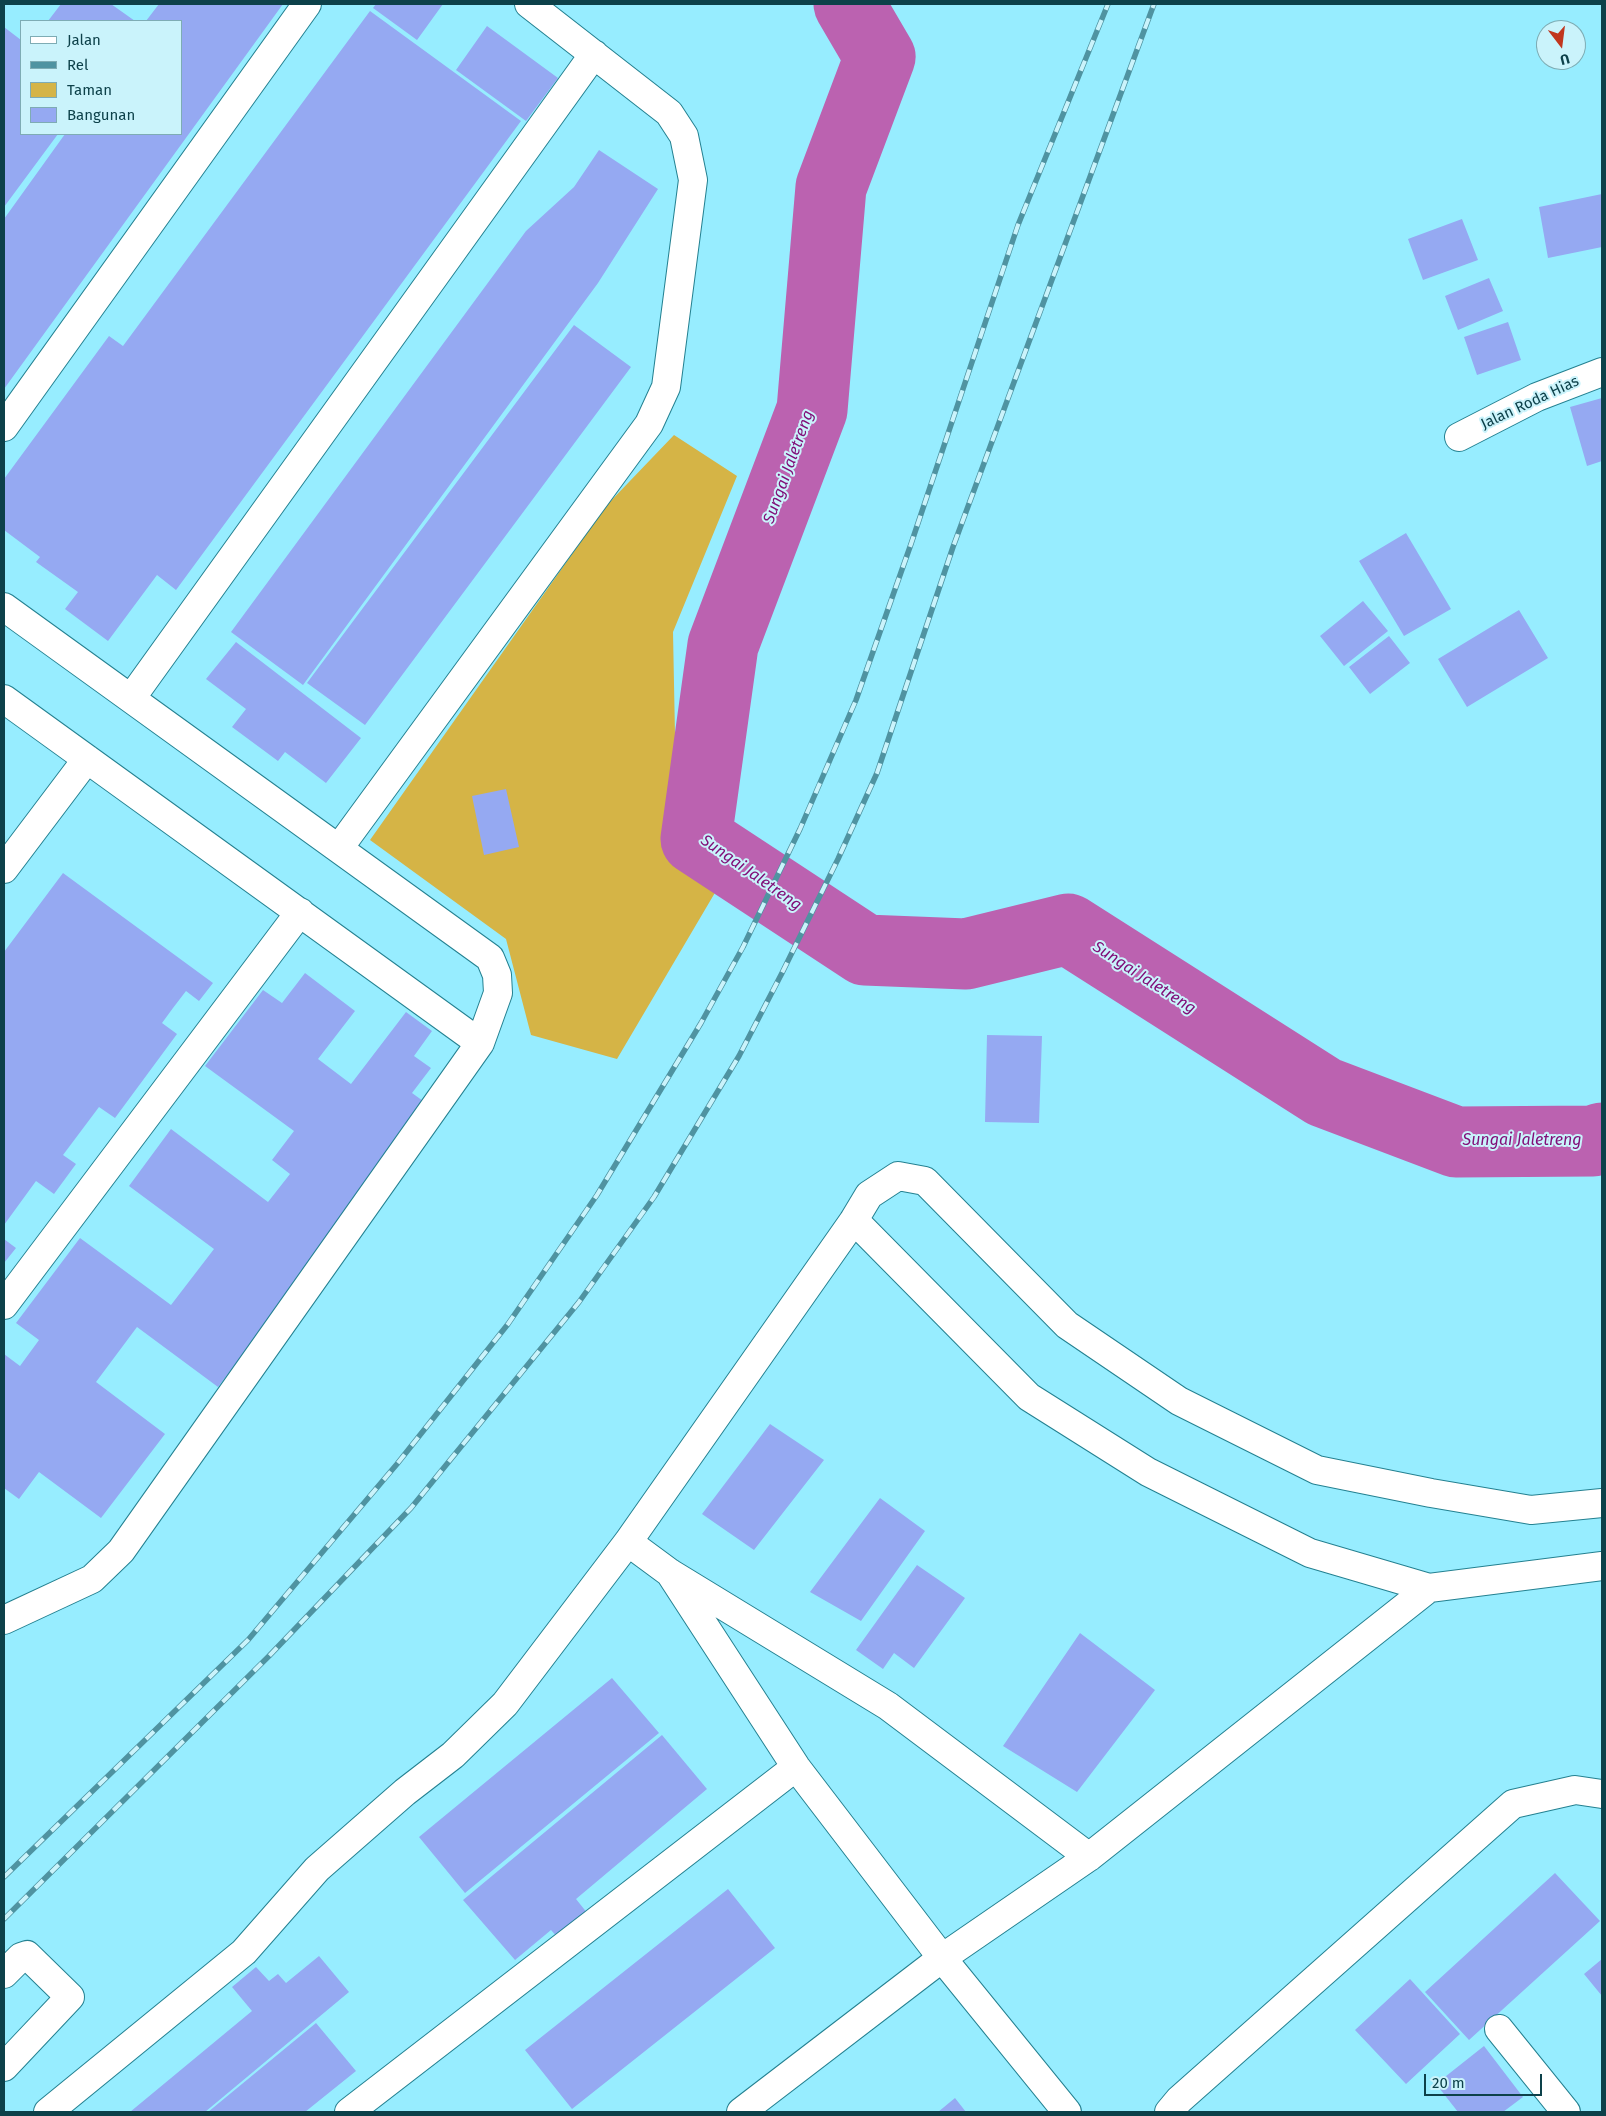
<!DOCTYPE html>
<html>
<head>
<meta charset="utf-8">
<style>
	body { margin:0 }
	#map { position:relative; width:1606px; height:2116px; overflow:hidden; background:#97edff; font-family:"Fira Sans",sans-serif }
	canvas { display:block }
	.frame { position:absolute; inset:0; border:5px solid #0d414a; pointer-events:none }
	.legend { position:absolute; left:20px; top:20px; width:162px; height:115px; box-sizing:border-box; background:#caf3fb; border:1px solid #7eacb4; margin:0; padding:6px 9px; list-style:none; font-size:15px; color:#0d414a }
	.legend li { display:flex; align-items:center; gap:10px; height:25px }
	.legend b { width:25px; border:1px solid #7eacb4 }
	.north { position:absolute; left:1536px; top:20px; width:50px; height:50px; box-sizing:border-box; background:#caf3fb; border:1px solid #7eacb4; border-radius:50%; rotate:165deg; font-size:14px; font-weight:700; line-height:20px; text-align:center; color:#0d414a }
	.north::after { content:''; display:block; margin:auto; width:18px; height:22px; background:#c1361e; clip-path:polygon(50% 0,100% 100%,50% 72%,0 100%) }
	.scale { position:absolute; left:1424px; top:2074px; width:118px; height:22px; box-sizing:border-box; border:2px solid #0d414a; border-top:0; padding-left:6px; font-size:15px; line-height:18px; white-space:nowrap; color:#0d414a; -webkit-text-stroke:4px #caf3fb; paint-order:stroke }
</style>
</head>
<body>
<div id="map">
<canvas width="1606" height="2116"></canvas>
<div class="frame"></div>
<ul class="legend">
<li><b style="height:6px;background:#fff"></b>Jalan</li>
<li><b style="height:6px;background:#4f93a1"></b>Rel</li>
<li><b style="height:14px;background:#d5b446"></b>Taman</li>
<li><b style="height:14px;background:#95a9f2"></b>Bangunan</li>
</ul>
<div class="north">U</div>
<div class="scale">20 m</div>
</div>
<script>
const g = document.querySelector('canvas').getContext('2d');
g.lineJoin = 'round';
function fillPath(path, color) {
  g.fillStyle = color;
  g.fill(path, 'evenodd');
}
function toPath(rows) {
  const path = new Path2D();
  for (const r of rows) {
    path.moveTo(r[0], r[1]);
    for (let i = 2; i < r.length; i += 2) path.lineTo(r[i], r[i + 1]);
  }
  return path;
}
function trace(path, color, width, dash) {
  g.strokeStyle = color;
  g.lineWidth = width;
  g.lineCap = dash ? 'butt' : 'round';
  g.setLineDash(dash || []);
  g.stroke(path);
}
function write(font, color, halo, rows, align = 'center') {
  g.font = font + ' "Fira Sans",sans-serif';
  g.lineWidth = 4;
  g.setLineDash([]);
  g.textBaseline = 'middle';
  g.strokeStyle = halo;
  g.fillStyle = color;
  for (const [text, x, y, turn = 0] of rows) {
    g.save();
    g.translate(x, y);
    g.rotate((+turn || 0) * Math.PI / 180);
    g.textAlign = isNaN(turn) ? turn : align;
    if (halo) g.strokeText(text, 0, 0);
    g.fillText(text, 0, 0);
    g.restore();
  }
}
const green = toPath([
	[674,435,737,476,673,632,677,838,716,891,617,1059,531,1035,506,939,370,840,606,506]
]);
const river = toPath([
	[849,4,880,57,831,187,812,410,723,645,696,839,865,950,966,954,1068,929,1324,1092,1456,1142,1593,1141,1602,1138]
]);
const building = toPath([
	[61,4,111,4,135,21,48,21],
	[159,4,283,4,4,389,4,219,65,134,181,134,181,21,146,21],
	[376,4,443,4,417,40,373,8],
	[370,11,521,121,176,590,157,575,108,641,65,609,78,592,36,562,40,557,4,530,4,479,109,336,123,346],
	[487,26,558,78,526,121,456,70],
	[4,27,21,40,21,134,58,134,4,207],
	[599,150,658,189,598,283,303,685,231,632,526,231,574,187],
	[1602,194,1602,247,1548,258,1539,207],
	[1462,219,1478,260,1423,280,1408,239],
	[1489,278,1503,311,1458,330,1445,296],
	[1508,322,1521,360,1477,375,1464,337],
	[574,325,631,367,365,725,307,683],
	[1602,398,1602,461,1587,466,1570,407],
	[1406,533,1451,609,1404,636,1359,561],
	[1363,601,1388,631,1344,666,1320,636],
	[1519,610,1548,658,1467,707,1438,659],
	[1389,636,1410,663,1370,694,1349,667],
	[236,642,361,738,326,783,285,752,278,761,232,727,246,709,206,679],
	[506,789,519,847,484,855,472,796],
	[63,873,213,983,199,1001,186,991,173,1008,162,1023,177,1034,115,1118,99,1107,63,1155,76,1164,54,1194,36,1181,4,1225,4,952],
	[305,973,355,1011,318,1059,351,1084,406,1012,432,1031,414,1056,431,1068,412,1093,430,1106,218,1387,137,1327,96,1382,165,1434,101,1518,39,1472,19,1499,4,1488,4,1354,20,1366,39,1340,16,1323,80,1238,171,1305,214,1249,129,1186,171,1129,268,1202,290,1174,272,1160,294,1131,205,1066,263,990,282,1003],
	[987,1035,1042,1036,1039,1123,985,1122],
	[4,1239,16,1248,4,1263],
	[770,1424,824,1460,754,1550,702,1514],
	[880,1498,925,1531,861,1621,810,1592],
	[917,1565,965,1598,914,1668,894,1653,883,1669,856,1650],
	[1080,1633,1155,1690,1077,1792,1003,1746],
	[612,1678,659,1733,465,1893,419,1837],
	[662,1735,707,1789,576,1899,588,1914,558,1938,551,1930,515,1960,463,1900],
	[1555,1873,1600,1921,1469,2040,1425,1992],
	[728,1889,775,1948,572,2109,525,2050],
	[319,1956,349,1992,205,2112,130,2112,252,2011,232,1987,256,1967,269,1981,278,1974,286,1983],
	[1602,1959,1602,1996,1584,1974],
	[1410,1979,1460,2034,1406,2084,1355,2030],
	[316,2023,356,2071,305,2112,208,2112],
	[1484,2046,1523,2097,1503,2112,1458,2112,1436,2084],
	[955,2098,966,2112,938,2112]
]);
const minor = toPath([
	[4,427,307,4],
	[1459,437,1537,397,1602,372],
	[4,607,490,958,497,975,498,993,480,1043,121,1551,92,1579,4,1620],
	[132,697,594,54],
	[4,699,480,1043],
	[339,848,649,424,666,387,693,180,684,136,669,113,529,4],
	[4,869,87,759],
	[854,1220,1029,1397,1148,1472,1310,1553,1429,1588],
	[4,1305,300,912],
	[628,1542,670,1573,888,1706,1089,1857],
	[670,1573,796,1767,942,1958,1067,2112],
	[4,1974,21,1957,27,1955,70,1997,4,2067],
	[1499,2029,1566,2112],
	[48,2112,244,1952,317,1869,405,1792,453,1755,505,1704,628,1542,854,1220,869,1195,898,1176,925,1181,1067,1325,1179,1401,1317,1470,1431,1493,1531,1510,1602,1503],
	[349,2112,796,1767],
	[741,2112,942,1958,1089,1857,1429,1588,1602,1566],
	[1169,2112,1179,2100,1513,1804,1575,1790,1602,1794]
]);
const rail = toPath([
	[4,1877,248,1640,397,1464,508,1324,597,1195,701,1023,743,947,800,829,856,700,911,544,1018,225,1108,4],
	[4,1919,269,1656,411,1508,579,1302,654,1197,739,1056,782,973,838,859,877,773,953,547,1154,4]
]);
const streetNames = [
	["Jalan Roda Hias",1530,403,-25]
];
const waterNames = [
	["Sungai Jaletreng",789,467,-70],
	["Sungai Jaletreng",751,873,35],
	["Sungai Jaletreng",1144,978,33],
	["Sungai Jaletreng",1522,1141]
];
fillPath(green, '#d5b446');
trace(river, '#bb62b0', 71);
fillPath(building, '#95a9f2');
trace(minor, '#248191', 30);
trace(minor, '#fff', 28);
trace(rail, '#4f93a1', 5.5);
trace(rail, '#caf3fb', 4, [11]);
write('15px', '#0d414a', '#caf3fb', streetNames);
write('italic 16px', '#810f78', '#caf3fb', waterNames);
</script>
</body>
</html>
